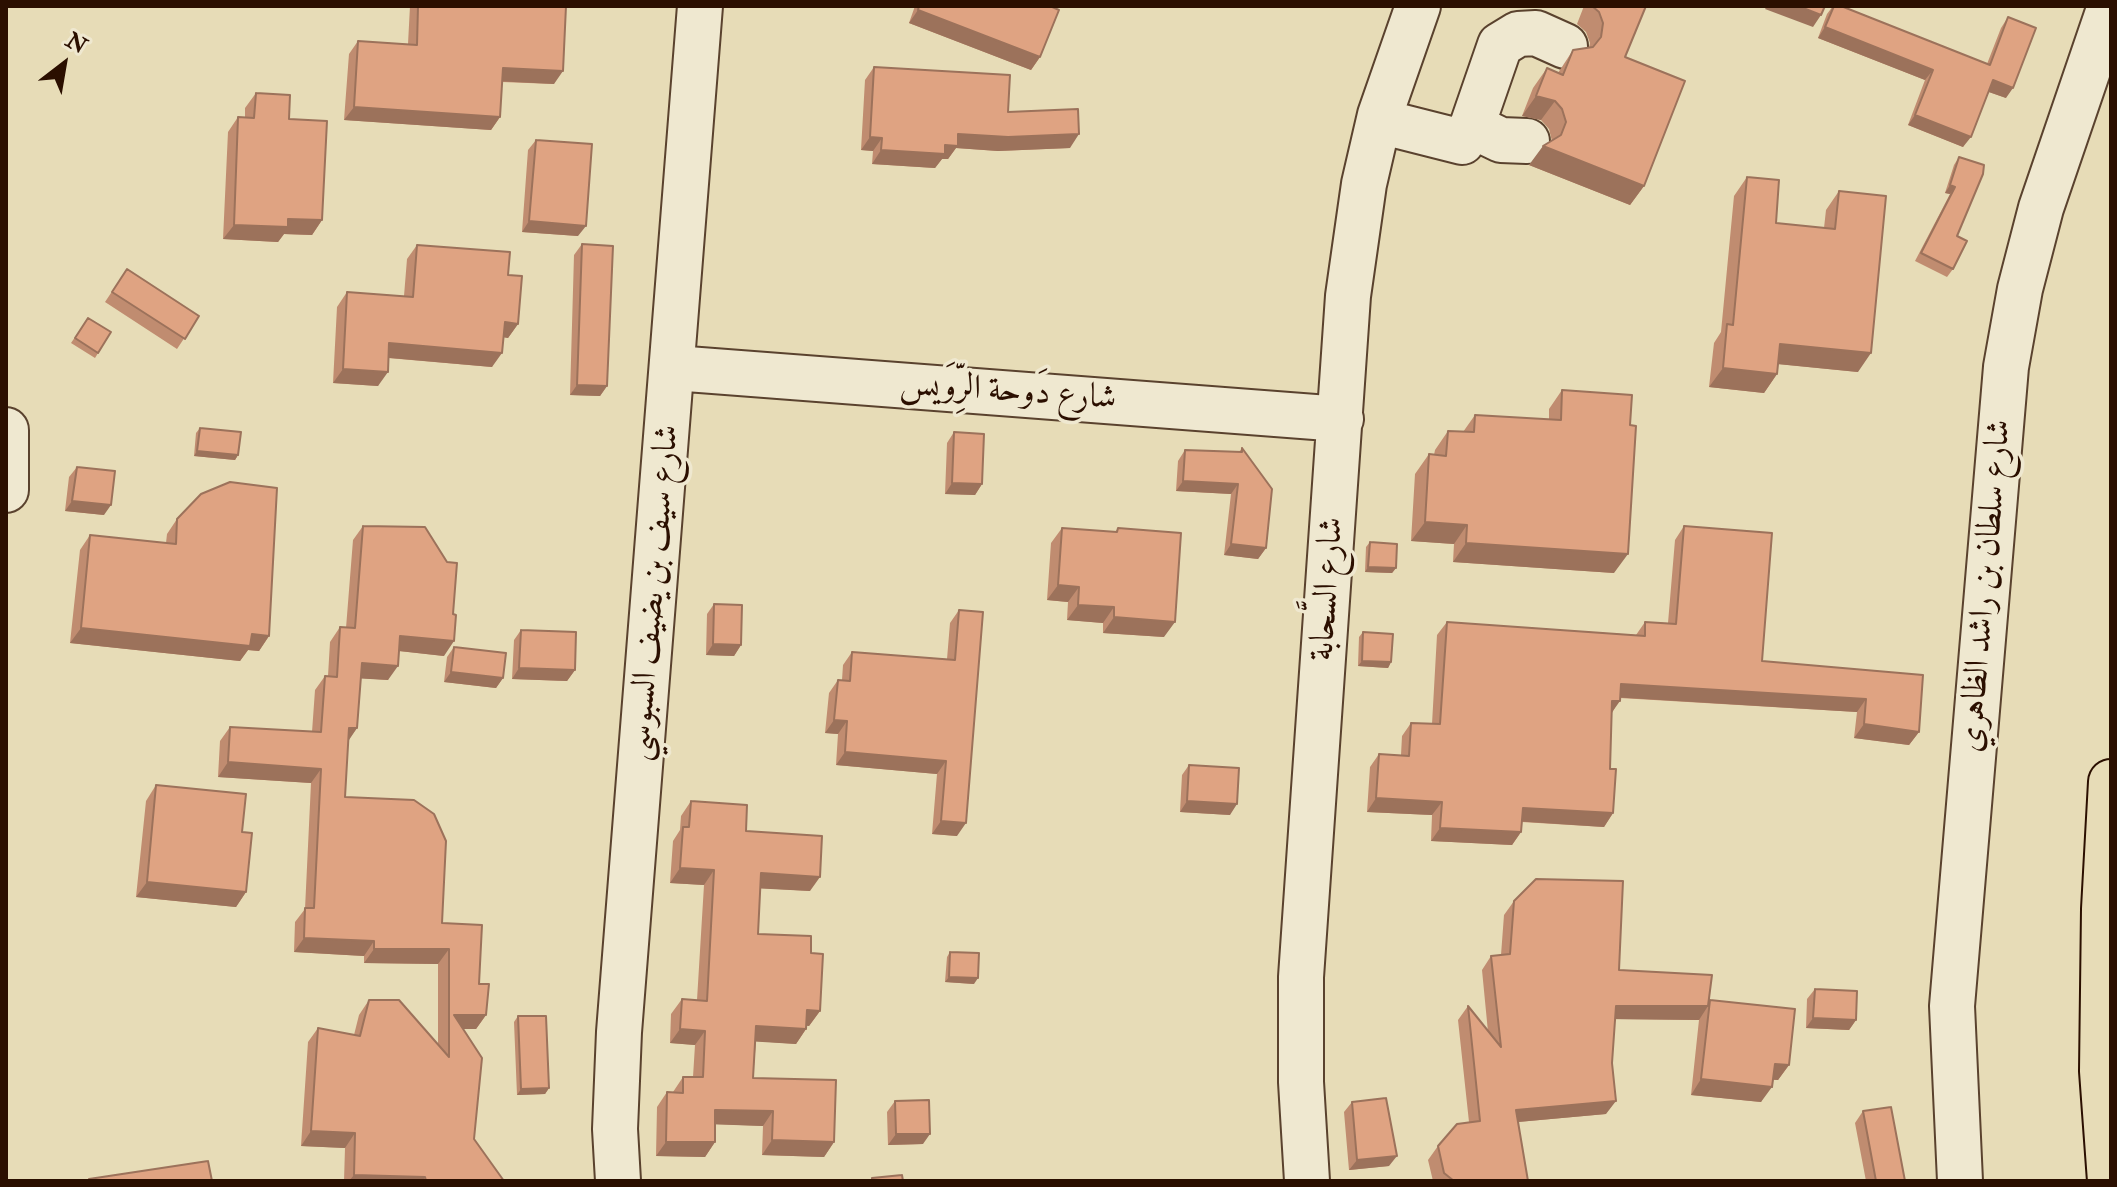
<!DOCTYPE html>
<html>
<head>
<meta charset="utf-8">
<style>
	body { margin:0 }
	#map { position:relative; width:2117px; height:1187px; overflow:hidden; background:#e7dcb7; font-family:"IM FELL Double Pica",serif }
	canvas { display:block }
	.frame { position:absolute; inset:0; border:8px solid #2b0f00; pointer-events:none }
	.north { position:absolute; left:24px; top:24px; width:80px; height:80px; -webkit-text-stroke:6px #efe8d0; paint-order:stroke; rotate:31deg; font-size:22px; font-weight:700; line-height:32px; text-align:center; color:#2b0f00 }
	.north::after { content:''; display:block; margin:auto; width:28px; height:36px; background:#2b0f00; clip-path:polygon(50% 0,100% 100%,50% 72%,0 100%) }
</style>
</head>
<body>
<div id="map">
<canvas width="2117" height="1187"></canvas>
<div class="frame"></div>
<div class="north">N</div>
</div>
<script>
const g = document.querySelector('canvas').getContext('2d');
g.lineJoin = 'round';
function toPath(rows) {
  const path = new Path2D();
  for (const r of rows) {
    path.moveTo(r[0], r[1]);
    for (let i = 2; i < r.length; i += 2) path.lineTo(r[i], r[i + 1]);
  }
  return path;
}
function trace(path, color, width, dash) {
  g.strokeStyle = color;
  g.lineWidth = width;
  g.lineCap = dash ? 'butt' : 'round';
  g.setLineDash(dash || []);
  g.stroke(path);
}
function fillPath(path, color) {
  g.fillStyle = color;
  g.fill(path, 'evenodd');
}
function write(font, color, halo, rows, align = 'center') {
  g.font = font + ' "IM FELL Double Pica",Amiri,serif';
  g.lineWidth = 7;
  g.setLineDash([]);
  g.textBaseline = 'middle';
  g.strokeStyle = halo;
  g.fillStyle = color;
  for (const [text, x, y, turn = 0] of rows) {
    g.save();
    g.translate(x, y);
    g.rotate((+turn || 0) * Math.PI / 180);
    g.textAlign = isNaN(turn) ? turn : align;
    if (halo) g.strokeText(text, 0, 0);
    g.fillText(text, 0, 0);
    g.restore();
  }
}
const minor = toPath([
	[1379,121,1462,142,1472,126,1500,45,1518,34,1536,33,1565,46],
	[1472,126,1501,140,1527,141],
	[674,368,1341,419],
	[6,430,6,490],
	[618,1181,615,1129,619,1032,700,6],
	[1307,1181,1301,1082,1301,977,1348,296,1364,184,1380,115,1418,6],
	[1960,1181,1952,1006,2006,367,2020,289,2041,208,2110,6]
]);
const major = toPath([
	[2110,1181,2102,1071,2104,909,2111,782]
]);
const wall = toPath([
	[410,6,566,6,554,84,502,82,500,117,491,130,344,120,349,54,358,41,408,44],
	[915,6,1050,6,1040,57,1031,70,909,23],
	[1584,6,1646,6,1625,57,1644,186,1630,205,1529,165,1552,141,1549,129,1541,120,1522,116,1533,88,1547,68,1558,73,1573,50,1589,48,1590,43,1586,32,1577,24],
	[1833,6,1841,6,1987,64,2001,28,2008,17,2006,98,1989,92,1963,147,1908,125,1925,80,1818,38,1827,14],
	[874,67,1008,112,1070,148,998,151,956,148,948,159,942,159,935,168,872,164,873,151,861,150,865,80],
	[256,93,289,119,322,220,312,235,284,234,278,242,223,239,228,132,238,117,245,117,245,108],
	[536,140,578,236,522,232,528,150],
	[1959,157,1957,236,1953,269,1947,277,1915,261,1950,194,1945,193,1954,165],
	[1747,177,1776,223,1824,228,1826,210,1839,191,1858,372,1778,364,1777,374,1764,393,1709,387,1714,343,1721,332,1734,196],
	[582,244,607,386,600,396,570,395,574,255],
	[417,245,508,275,518,324,508,338,504,337,492,367,388,358,378,386,333,383,337,307,347,292,404,296,407,259],
	[127,269,199,316,177,349,105,302],
	[88,318,111,332,95,358,71,343],
	[1562,390,1614,573,1453,562,1454,544,1411,541,1415,474,1429,454,1434,455,1435,450,1448,431,1463,432,1475,415,1549,420,1549,409],
	[200,428,238,455,235,460,194,456,196,433],
	[954,432,982,484,975,495,945,494,947,443],
	[1242,448,1266,548,1258,559,1224,555,1231,494,1176,491,1178,461,1185,450,1239,452],
	[77,467,104,515,65,511,69,477],
	[177,519,269,636,259,651,248,650,240,661,70,643,80,550,90,535,166,543,167,534],
	[363,526,444,656,399,651,388,680,360,678,357,728,348,740,345,797,442,923,479,984,486,1015,476,1029,464,1029,474,1139,504,1181,344,1181,345,1148,301,1146,308,1042,318,1028,354,1035,359,1015,369,1000,438,1045,438,964,364,963,364,956,294,952,295,922,305,909,311,783,218,777,220,741,230,727,312,732,315,690,325,676,328,676,330,642,340,627,346,628,353,540],
	[1684,526,1762,661,1923,675,1919,732,1909,745,1854,738,1857,712,1620,698,1612,713,1610,769,1613,813,1604,827,1522,822,1521,832,1512,845,1431,841,1432,815,1367,812,1370,767,1379,754,1401,755,1402,736,1411,723,1432,724,1437,635,1447,622,1636,635,1645,622,1668,623,1675,540],
	[1062,528,1115,532,1118,528,1164,637,1103,633,1103,623,1067,620,1068,602,1047,600,1051,543],
	[1370,542,1396,568,1392,573,1365,572,1366,547],
	[714,604,741,645,734,656,706,655,707,614],
	[959,610,957,836,932,834,937,774,836,765,838,734,825,733,829,693,838,680,842,680,843,665,852,652,947,659,950,623],
	[521,630,575,670,567,681,512,679,514,640],
	[1363,632,1391,662,1388,668,1358,666,1359,637],
	[454,647,503,678,496,688,444,682,447,657],
	[1189,765,1230,815,1180,812,1182,775],
	[156,785,242,832,246,892,236,907,136,897,146,801],
	[691,801,746,831,810,891,760,888,758,934,811,953,820,1011,809,1026,807,1025,806,1029,796,1044,756,1041,753,1078,834,1142,824,1157,762,1155,763,1126,715,1124,715,1142,705,1157,656,1156,657,1107,667,1092,673,1092,683,1077,693,1077,695,1045,670,1043,671,1014,682,999,697,1000,704,885,670,883,673,841,680,830,681,816],
	[1514,901,1619,970,1709,1001,1789,1065,1778,1080,1772,1080,1761,1102,1691,1095,1699,1020,1615,1019,1606,1114,1518,1122,1528,1181,1433,1181,1428,1160,1438,1146,1469,1122,1458,1020,1468,1006,1488,1032,1482,970,1491,956,1501,955,1504,915],
	[950,952,974,984,945,982,947,957],
	[1815,989,1856,1020,1849,1030,1806,1028,1807,999],
	[518,1016,549,1088,545,1094,517,1095,514,1022],
	[895,1101,923,1144,888,1145,887,1112],
	[1352,1102,1389,1166,1349,1170,1344,1112],
	[1863,1111,1905,1181,1866,1181,1855,1123]
]);
const shadedWall = toPath([
	[1767,6,1798,6,1821,15,1813,27,1765,9],
	[918,10,1040,57,1031,70,909,23],
	[1825,27,1933,70,1925,80,1818,38],
	[503,68,563,71,554,84,494,81],
	[1993,80,2013,88,2006,98,1986,91],
	[1536,96,1555,101,1541,120,1522,116],
	[354,107,500,117,491,130,344,120],
	[1915,115,1971,137,1963,147,1908,125],
	[958,134,1079,134,1070,148,998,151,956,148,948,159,942,159,935,168,872,164,881,150,945,145],
	[870,137,882,138,873,151,861,150],
	[1543,146,1644,186,1630,205,1529,165],
	[1950,185,1955,187,1950,194,1945,193],
	[288,219,322,220,312,235,284,234,278,242,223,239,234,225],
	[529,221,586,226,578,236,522,232],
	[505,322,518,324,508,338,495,336],
	[389,343,502,353,492,367,379,357],
	[1780,344,1871,353,1858,372,1767,363],
	[1723,368,1777,374,1764,393,1709,387],
	[343,369,388,372,378,386,333,383],
	[577,385,607,386,600,396,570,395],
	[197,451,238,455,235,460,194,456],
	[1183,481,1238,484,1231,494,1176,491],
	[952,483,982,484,975,495,945,494],
	[72,501,111,505,104,515,65,511],
	[1425,522,1467,525,1454,544,1411,541],
	[1466,543,1628,554,1614,573,1453,562],
	[1231,544,1266,548,1258,559,1224,555],
	[1368,567,1396,568,1392,573,1365,572],
	[1058,585,1079,587,1068,602,1047,600],
	[1078,605,1114,607,1103,623,1067,620],
	[1114,617,1175,622,1164,637,1103,633],
	[81,628,252,634,269,636,259,651,248,650,240,661,70,643],
	[400,636,454,641,444,656,390,650],
	[713,644,741,645,734,656,706,655],
	[1362,661,1391,662,1388,668,1358,666],
	[362,663,398,666,388,680,352,678],
	[519,668,575,670,567,681,512,679],
	[451,672,503,678,496,688,444,682],
	[1621,684,1866,699,1857,712,1611,697],
	[1612,701,1620,701,1610,715],
	[834,720,847,721,838,734,825,733],
	[1864,724,1919,732,1909,745,1854,738],
	[349,728,357,728,347,743],
	[845,752,946,761,937,774,836,765],
	[228,762,321,769,311,783,218,777],
	[1376,798,1442,802,1432,815,1367,812],
	[1187,801,1237,804,1230,815,1180,812],
	[1523,808,1613,813,1604,827,1513,821],
	[941,821,966,823,957,836,932,834],
	[1440,828,1521,832,1512,845,1431,841],
	[680,868,714,870,704,885,670,883],
	[761,873,820,877,810,891,751,888],
	[147,882,246,892,236,907,136,897],
	[304,938,374,941,364,956,294,952],
	[374,949,449,949,438,964,364,963],
	[949,977,978,978,974,984,945,982],
	[1616,1006,1708,1006,1699,1020,1607,1019],
	[807,1010,820,1011,809,1026,797,1025],
	[454,1015,486,1015,476,1029,449,1029],
	[1813,1018,1856,1020,1849,1030,1806,1028],
	[756,1026,806,1029,796,1044,746,1041],
	[680,1029,705,1031,695,1045,670,1043],
	[1775,1064,1789,1065,1778,1080,1764,1079],
	[1701,1079,1772,1087,1761,1102,1691,1095],
	[549,1088,545,1094,517,1095,521,1089],
	[1616,1101,1606,1114,1507,1123,1516,1110],
	[715,1110,773,1111,763,1126,705,1124],
	[311,1131,355,1133,345,1148,301,1146],
	[896,1134,930,1134,923,1144,888,1145],
	[772,1140,834,1142,824,1157,762,1155],
	[666,1142,715,1142,705,1157,656,1156],
	[1397,1156,1389,1166,1349,1170,1357,1160],
	[354,1175,425,1177,423,1181,349,1181]
]);
const building = toPath([
	[418,6,566,6,563,71,503,68,500,117,354,107,358,41,417,45,418,6],
	[919,6,1050,6,1059,10,1040,57,918,10,919,6],
	[1592,6,1646,6,1625,57,1685,81,1644,186,1543,146,1561,135,1566,122,1562,109,1555,101,1536,96,1547,68,1563,75,1573,50,1593,47,1601,37,1603,23,1599,12,1592,6],
	[1798,6,1825,6,1821,15,1798,6],
	[1834,6,1841,6,1990,65,2008,17,2036,28,2013,88,1993,80,1971,137,1915,115,1933,70,1825,27,1834,6],
	[874,67,1010,75,1008,112,1078,109,1079,134,1008,137,958,134,958,146,945,145,945,154,881,150,882,138,870,137,874,67],
	[256,93,290,95,289,119,327,121,322,220,288,219,288,227,234,225,238,117,254,118,256,93],
	[536,140,592,144,586,226,529,221,536,140],
	[1959,157,1984,165,1983,174,1957,236,1967,241,1953,269,1921,253,1955,187,1950,185,1959,157],
	[1747,177,1779,180,1776,223,1835,229,1839,191,1886,196,1871,353,1780,344,1777,374,1723,368,1727,324,1733,325,1747,177],
	[582,244,613,246,607,386,577,385,582,244],
	[417,245,510,252,508,275,522,276,518,324,505,322,502,353,389,343,388,372,343,369,347,292,413,297,417,245],
	[127,269,199,316,185,339,112,292,127,269],
	[88,318,111,332,98,353,75,338,88,318],
	[1562,390,1632,395,1630,425,1636,426,1628,554,1466,543,1467,525,1425,522,1429,454,1446,456,1448,431,1474,432,1475,415,1561,420,1562,390],
	[200,428,241,432,238,455,197,451,200,428],
	[954,432,984,434,982,484,952,483,954,432],
	[1242,448,1272,489,1266,548,1231,544,1238,484,1183,481,1185,450,1242,452,1242,448],
	[77,467,115,471,111,505,72,501,77,467],
	[230,482,277,488,269,636,252,634,250,646,81,628,90,535,176,544,177,519,201,494,230,482],
	[363,526,425,527,447,562,457,563,453,614,456,615,454,641,400,636,398,666,362,663,357,728,349,728,345,797,414,800,434,814,446,841,442,923,482,925,479,984,489,984,486,1015,454,1015,482,1058,474,1139,504,1181,426,1181,425,1177,354,1175,355,1133,311,1131,318,1028,360,1036,369,1000,399,1000,449,1057,449,949,374,949,374,941,304,938,305,908,314,908,321,769,228,762,230,727,321,732,325,676,337,677,340,627,355,628,363,526],
	[1684,526,1772,533,1762,661,1923,675,1919,732,1864,724,1866,699,1621,684,1620,701,1612,701,1610,769,1616,769,1613,813,1523,808,1521,832,1440,828,1442,802,1376,798,1379,754,1409,756,1411,723,1440,724,1447,622,1645,636,1645,622,1676,624,1684,526],
	[1062,528,1117,532,1118,528,1181,533,1175,622,1114,617,1114,607,1078,605,1079,587,1058,585,1062,528],
	[1370,542,1397,544,1396,568,1368,567,1370,542],
	[714,604,742,605,741,645,713,644,714,604],
	[959,610,983,612,966,823,941,821,946,761,845,752,847,721,834,720,838,680,850,681,852,652,955,660,959,610],
	[521,630,576,632,575,670,519,668,521,630],
	[1363,632,1393,634,1391,662,1362,661,1363,632],
	[454,647,506,653,503,678,451,672,454,647],
	[1189,765,1239,768,1237,804,1187,801,1189,765],
	[156,785,246,794,242,832,252,833,246,892,147,882,156,785],
	[691,801,747,805,746,831,822,836,820,877,761,873,758,934,811,936,811,953,823,954,820,1011,807,1010,806,1029,756,1026,753,1078,836,1080,834,1142,772,1140,773,1111,715,1110,715,1142,666,1142,667,1092,683,1093,683,1077,703,1077,705,1031,680,1029,682,999,707,1001,714,870,680,868,683,827,689,827,691,801],
	[1536,879,1623,881,1619,970,1712,975,1708,1006,1616,1006,1612,1063,1616,1101,1516,1110,1528,1181,1454,1181,1444,1173,1438,1146,1457,1124,1480,1121,1468,1006,1501,1047,1491,956,1510,954,1514,901,1536,879],
	[950,952,979,953,978,978,949,977,950,952],
	[1815,989,1857,991,1856,1020,1813,1018,1815,989],
	[1710,1000,1795,1009,1789,1065,1775,1064,1772,1087,1701,1079,1710,1000],
	[518,1016,546,1016,549,1088,521,1089,518,1016],
	[1386,1098,1397,1156,1357,1160,1352,1102,1386,1098],
	[929,1100,930,1134,896,1134,895,1101,929,1100],
	[1891,1107,1905,1181,1876,1181,1863,1111,1891,1107],
	[208,1161,212,1181,89,1181,89,1179,208,1161],
	[902,1175,903,1181,872,1181,872,1178,902,1175]
]);
const streetNames = [
	["شارع دَوحة الرِّوَيس",1008,393,4],
	["شارع سلطان بن راشد الظاهري",1987,586,-85],
	["شارع السَّحابة",1329,589,-86],
	["شارع سيف بن يضيف السبوسي",655,593,-85]
];
trace(minor, '#5a422e', 48);
trace(major, '#2b0f00', 48);
trace(minor, '#efe8d0', 44);
trace(major, '#e7dcb7', 44);
fillPath(wall, '#c08c70');
fillPath(shadedWall, '#9c725b');
fillPath(building, '#dfa382');
trace(building, '#9c725b', 2);
write('34px', '#2b0f00', '#efe8d0', streetNames);
</script>
</body>
</html>
